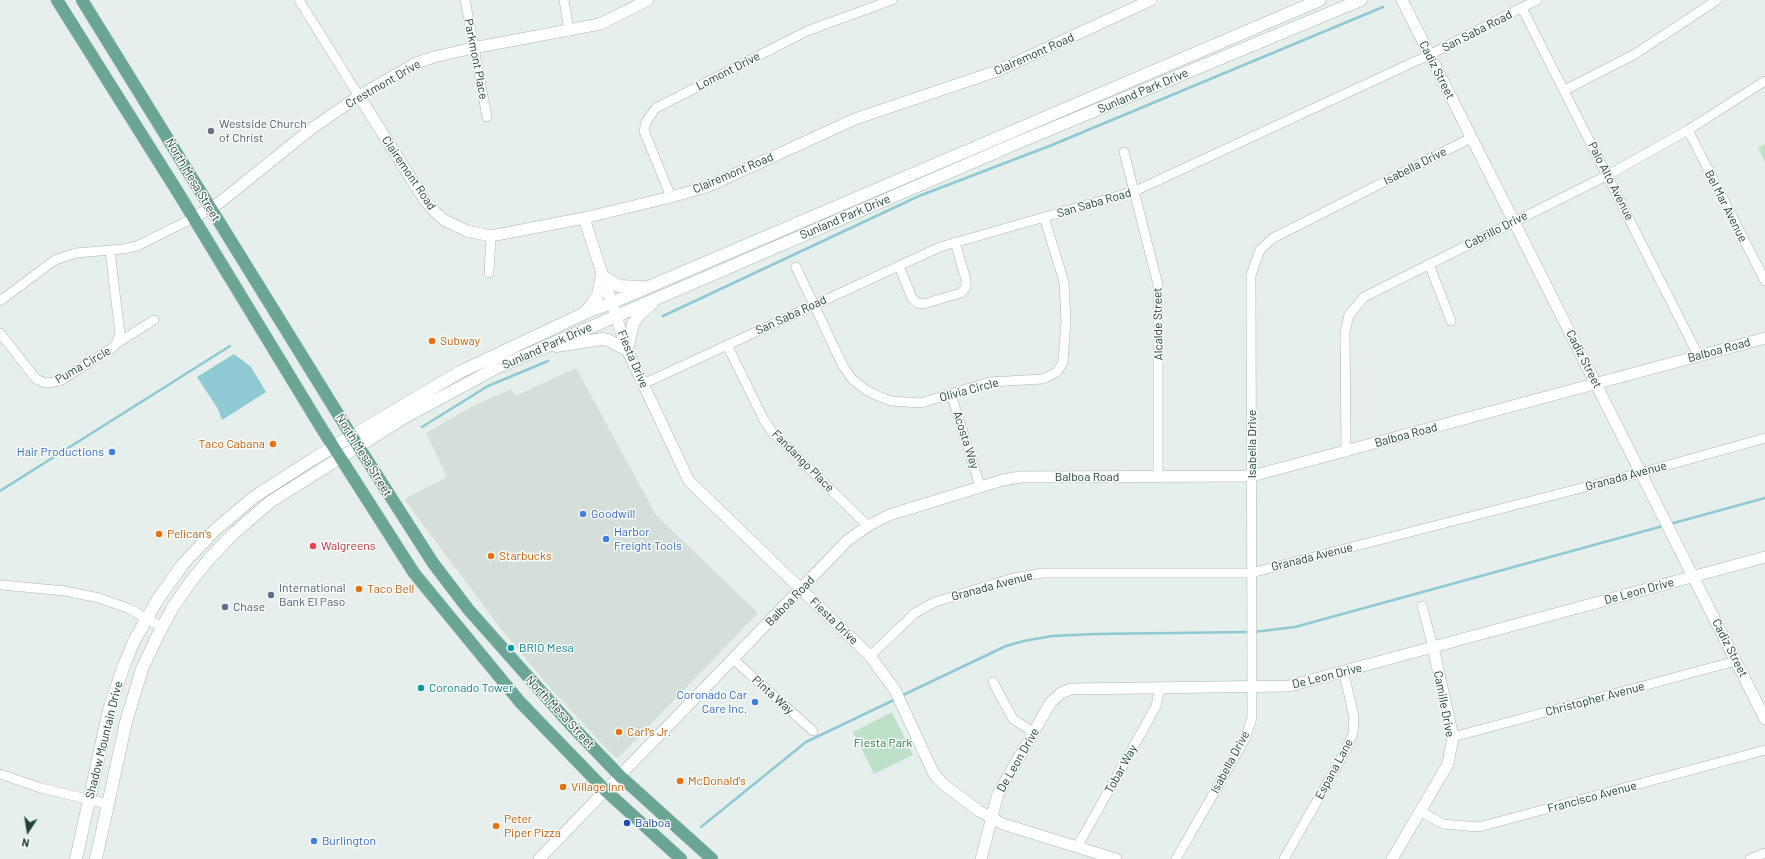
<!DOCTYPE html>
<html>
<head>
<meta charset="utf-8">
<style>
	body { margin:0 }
	#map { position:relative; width:1765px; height:859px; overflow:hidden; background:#e6efeb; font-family:Barlow,sans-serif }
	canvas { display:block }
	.north { position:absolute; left:8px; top:811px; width:40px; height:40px; -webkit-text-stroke:3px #f7fbf9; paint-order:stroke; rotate:192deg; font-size:11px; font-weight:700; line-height:16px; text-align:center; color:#24423a }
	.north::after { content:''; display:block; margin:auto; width:14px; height:18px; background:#24423a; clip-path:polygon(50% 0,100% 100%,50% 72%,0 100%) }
</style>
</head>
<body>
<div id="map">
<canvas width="1765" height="859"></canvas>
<div class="north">N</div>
</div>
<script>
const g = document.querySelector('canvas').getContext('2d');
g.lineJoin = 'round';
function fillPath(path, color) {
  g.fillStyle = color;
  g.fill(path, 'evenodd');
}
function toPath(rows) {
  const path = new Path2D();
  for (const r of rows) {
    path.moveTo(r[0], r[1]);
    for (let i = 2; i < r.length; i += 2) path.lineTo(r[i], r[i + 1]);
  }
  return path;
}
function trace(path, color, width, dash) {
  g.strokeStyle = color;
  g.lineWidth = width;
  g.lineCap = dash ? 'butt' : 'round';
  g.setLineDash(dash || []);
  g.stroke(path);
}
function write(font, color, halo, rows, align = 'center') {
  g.font = font + ' Barlow,sans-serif';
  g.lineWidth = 3;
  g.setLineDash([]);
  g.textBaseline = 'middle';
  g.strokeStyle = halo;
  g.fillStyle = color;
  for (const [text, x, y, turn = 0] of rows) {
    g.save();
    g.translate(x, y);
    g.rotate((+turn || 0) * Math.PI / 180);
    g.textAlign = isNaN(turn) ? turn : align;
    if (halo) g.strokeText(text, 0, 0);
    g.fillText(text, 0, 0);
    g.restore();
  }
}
const built = toPath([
	[576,368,656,515,758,613,618,758,614,757,552,690,501,629,404,499,447,477,426,433,471,407,511,389,516,396]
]);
const green = toPath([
	[1765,144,1765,162,1758,148],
	[892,712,913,755,874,774,853,732]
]);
const water = toPath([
	[234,354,251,367,266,392,222,420,218,409,197,377]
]);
const stream = toPath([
	[663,316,919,196,1052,145,1383,7],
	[422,427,488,386,548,361],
	[0,491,230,346],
	[1670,524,1765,498],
	[1254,632,1295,627,1663,526],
	[901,696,1006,646,1024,641,1052,636,1095,634,1249,632],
	[701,827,806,742,896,699]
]);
const minor = toPath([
	[299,0,359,96],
	[465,0,487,117],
	[564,0,569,31],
	[1522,8,1698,355],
	[1565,90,1635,54,1717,0],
	[1688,130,1765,281],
	[1124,152,1158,285,1158,477],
	[671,197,644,131,646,122,656,108,807,31,892,0],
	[1429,264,1451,321],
	[899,266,912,298,917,303,923,304,961,293,966,287,966,280,955,242],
	[796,267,843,366,853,380,866,390,878,396,891,401,921,403,989,382,1043,379,1057,372,1063,362,1066,321,1064,282,1044,217],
	[489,273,491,236],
	[0,301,55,260,76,253,123,249,137,246,193,218],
	[0,333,36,379,46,383,60,381,112,348,116,344,120,334,110,251],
	[116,344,154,320],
	[727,345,764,420,772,432,868,526],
	[643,384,940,247,1135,191,1429,55,1537,0],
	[951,394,980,486],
	[1346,452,1345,332,1349,315,1364,297,1608,175,1688,130,1765,81],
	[2,585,65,591,99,598,130,609,161,627],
	[1422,606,1433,647],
	[870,656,915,613,935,602,1013,578,1043,573,1251,573,1640,473,1765,438],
	[733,659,813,731],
	[993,682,1013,719,1033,732],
	[1453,737,1736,661],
	[0,774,41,788,108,804],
	[1420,811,1443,824,1479,827,1765,750],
	[1077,847,1149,719,1156,706,1160,688],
	[1176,859,1245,739,1252,718,1251,275,1260,250,1273,238,1471,138],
	[1284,859,1346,750,1353,734,1354,717,1344,673],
	[1750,859,1765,853]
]);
const tertiary = toPath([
	[1402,0,1765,719],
	[359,96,424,199,434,211,444,220,467,231,491,236,584,218,671,197,709,186,855,119,997,71,1151,0],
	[193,218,219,203,311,129,359,96,416,63,434,57,473,48,600,24,648,0],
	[584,218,627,350,689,481,870,656,895,690,934,774,943,784,979,811,1003,824,1116,859],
	[539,859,848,540,868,526,889,515,1003,480,1020,477,1252,476,1765,338],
	[981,859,998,794,1051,702,1061,693,1071,689,1289,686,1765,557],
	[1392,859,1448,764,1453,737,1433,647]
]);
const secondary = toPath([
	[586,312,598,295,602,276,619,286,643,287],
	[556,346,602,339,608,340,627,350,633,324,639,315,652,303],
	[76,859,109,710,124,665,134,641,158,599,183,564,215,530,254,497,313,459,460,372,585,313,611,303,1320,0],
	[96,859,126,722,142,669,157,637,173,607,192,580,210,558,233,534,270,502,405,417,496,368,1017,143,1361,0]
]);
const primary = toPath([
	[57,0,179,194,322,429,414,573,520,702,606,791,681,859],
	[82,0,346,427,433,563,468,609,570,724,620,776,712,859]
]);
const markers = [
	[211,131,4,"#6b7280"],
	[432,341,4,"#e8710a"],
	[273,444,4,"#e8710a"],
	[112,452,4,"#3f7fe0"],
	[583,514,4,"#3f7fe0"],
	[159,534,4,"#e8710a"],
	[606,539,4,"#3f7fe0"],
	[313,546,4,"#e0444e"],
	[491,556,4,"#e8710a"],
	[359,589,4,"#e8710a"],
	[271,595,4,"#5c6f8a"],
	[225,607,4,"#5c6f8a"],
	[511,648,4,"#0f9aa8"],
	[421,688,4,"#0f9aa8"],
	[755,702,4,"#3f7fe0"],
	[619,732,4,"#e8710a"],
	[680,781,4,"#e8710a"],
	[563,787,4,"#e8710a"],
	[627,823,4,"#1a4fb4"],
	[496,826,4,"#e8710a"],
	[314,841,4,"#3f7fe0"]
];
const streetNames = [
	["San Saba Road",1477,31,-27],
	["Clairemont Road",1034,54,-24],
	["Parkmont Place",476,59,79],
	["Cadiz Street",1437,70,63],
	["Lomont Drive",728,71,-27],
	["Crestmont Drive",383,84,-30],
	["Sunland Park Drive",1143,91,-23],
	["Isabella Drive",1415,166,-27],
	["Clairemont Road",409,173,56],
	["Clairemont Road",733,173,-23],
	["North Mesa Street",193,180,59],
	["Palo Alto Avenue",1611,181,63],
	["San Saba Road",1094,203,-16],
	["Bel Mar Avenue",1726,206,63],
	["Sunland Park Drive",845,217,-23],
	["Cabrillo Drive",1496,230,-27],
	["San Saba Road",791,315,-25],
	["Alcalde Street",1158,324,-91],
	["Sunland Park Drive",547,346,-24],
	["Balboa Road",1719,350,-15],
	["Fiesta Drive",633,359,67],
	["Cadiz Street",1584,359,63],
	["Puma Circle",83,365,-30],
	["Olivia Circle",969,390,-15],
	["Balboa Road",1406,435,-15],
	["Acosta Way",966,440,72],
	["Isabella Drive",1252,444,-90],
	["North Mesa Street",364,455,58],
	["Fandango Place",803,461,45],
	["Granada Avenue",1626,476,-15],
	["Balboa Road",1087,477],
	["Granada Avenue",1312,557,-14],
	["Granada Avenue",992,586,-15],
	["De Leon Drive",1639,591,-15],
	["Balboa Road",790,601,-46],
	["Fiesta Drive",834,621,44],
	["Cadiz Street",1730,648,63],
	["De Leon Drive",1327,676,-14],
	["Pinta Way",773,695,42],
	["Christopher Avenue",1595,699,-15],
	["Camille Drive",1444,704,79],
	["North Mesa Street",560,712,47],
	["Shadow Mountain Drive",104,740,-76],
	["De Leon Drive",1018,760,-60],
	["Isabella Drive",1230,762,-62],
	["Tobar Way",1121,769,-61],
	["Espana Lane",1334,769,-62],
	["Francisco Avenue",1592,797,-15]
];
const worshipNames = [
	["Westside Church",219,124],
	["of Christ",219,138]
];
const foodNames = [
	["Subway",440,341],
	["Taco Cabana",265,444,"right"],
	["Pelican's",167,534],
	["Starbucks",499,556],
	["Taco Bell",367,589],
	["Carl's Jr.",627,732],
	["McDonald's",688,781],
	["Village Inn",571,787],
	["Peter",504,819],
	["Piper Pizza",504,833]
];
const shopNames = [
	["Hair Productions",104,452,"right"],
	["Goodwill",591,514],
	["Harbor",614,532],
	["Freight Tools",614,546],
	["Coronado Car",747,695,"right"],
	["Care Inc.",747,709,"right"],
	["Burlington",322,841]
];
const healthNames = [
	["Walgreens",321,546]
];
const serviceNames = [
	["International",279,588],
	["Bank El Paso",279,602],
	["Chase",233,607]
];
const cultureNames = [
	["BRIO Mesa",519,648],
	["Coronado Tower",429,688]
];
const parkNames = [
	["Fiesta Park",883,743]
];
const transitNames = [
	["Balboa",635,823]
];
fillPath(built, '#d4dfda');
fillPath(green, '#bfe0c8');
fillPath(water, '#8ec9d4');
trace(stream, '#8ec9d4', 2.5);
trace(minor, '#a8b8b2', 10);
trace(tertiary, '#a8b8b2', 12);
trace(secondary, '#a4bbb3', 13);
trace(primary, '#c2cac8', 13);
trace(minor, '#fff', 9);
trace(tertiary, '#fff', 11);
trace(secondary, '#fff', 12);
trace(primary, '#6aa596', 12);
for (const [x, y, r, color] of markers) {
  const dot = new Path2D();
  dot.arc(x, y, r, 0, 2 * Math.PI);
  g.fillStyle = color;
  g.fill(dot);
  trace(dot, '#f7fbf9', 1.5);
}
write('12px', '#24423a', '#f7fbf9', streetNames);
write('12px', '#5b616d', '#f7fbf9', worshipNames, 'left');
write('12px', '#c56008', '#f7fbf9', foodNames, 'left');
write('12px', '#366cbe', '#f7fbf9', shopNames, 'left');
write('12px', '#be3a42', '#f7fbf9', healthNames, 'left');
write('12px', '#4e5e75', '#f7fbf9', serviceNames, 'left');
write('12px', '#0d838f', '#f7fbf9', cultureNames, 'left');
write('12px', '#2d7a4b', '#f7fbf9', parkNames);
write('12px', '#164399', '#f7fbf9', transitNames, 'left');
</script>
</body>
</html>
